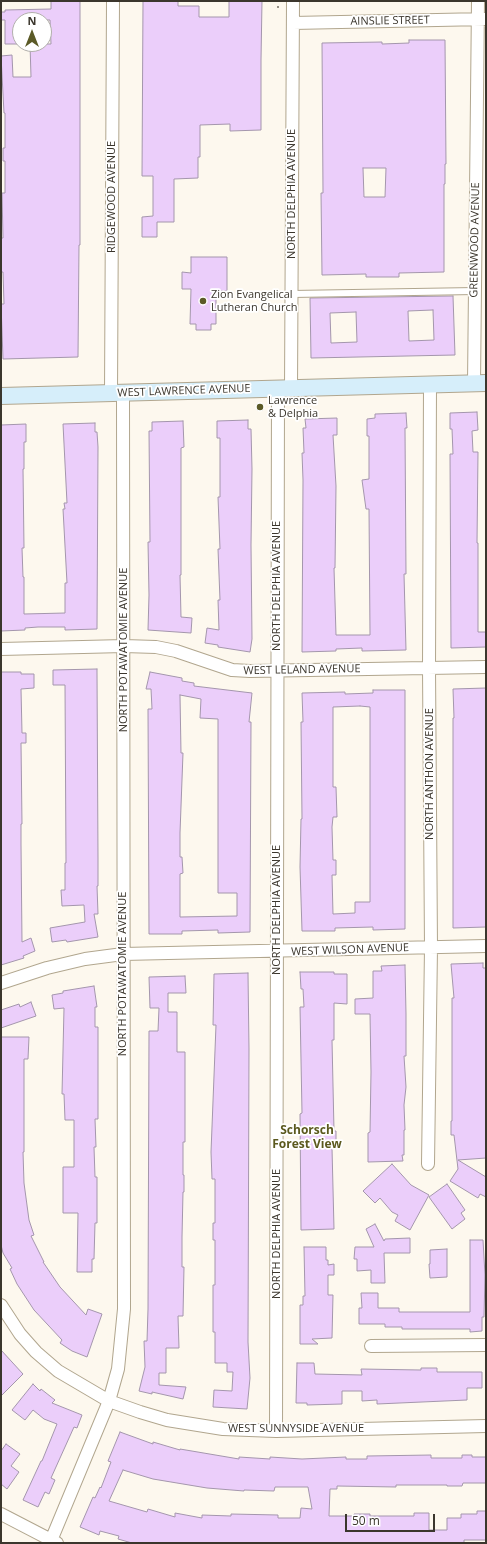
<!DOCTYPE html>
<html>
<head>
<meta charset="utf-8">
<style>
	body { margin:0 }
	#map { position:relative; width:487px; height:1544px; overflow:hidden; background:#fdf8ee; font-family:"Open Sans",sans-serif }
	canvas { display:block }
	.frame { position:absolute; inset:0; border:2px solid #3b362d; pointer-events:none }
	.north { position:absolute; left:12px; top:12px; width:40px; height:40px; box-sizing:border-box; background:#fff; border:1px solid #b1afab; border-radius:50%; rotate:0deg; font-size:11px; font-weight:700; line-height:16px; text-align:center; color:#3b362d }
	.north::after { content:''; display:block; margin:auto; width:14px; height:18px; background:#5b5a27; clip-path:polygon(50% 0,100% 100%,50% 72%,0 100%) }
	.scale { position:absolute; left:345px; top:1514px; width:90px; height:18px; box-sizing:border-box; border:2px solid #3b362d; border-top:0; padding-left:5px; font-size:12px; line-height:14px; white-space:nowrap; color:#3b362d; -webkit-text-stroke:3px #fff; paint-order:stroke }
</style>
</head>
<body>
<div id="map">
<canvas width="487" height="1544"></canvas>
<div class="frame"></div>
<div class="north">N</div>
<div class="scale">50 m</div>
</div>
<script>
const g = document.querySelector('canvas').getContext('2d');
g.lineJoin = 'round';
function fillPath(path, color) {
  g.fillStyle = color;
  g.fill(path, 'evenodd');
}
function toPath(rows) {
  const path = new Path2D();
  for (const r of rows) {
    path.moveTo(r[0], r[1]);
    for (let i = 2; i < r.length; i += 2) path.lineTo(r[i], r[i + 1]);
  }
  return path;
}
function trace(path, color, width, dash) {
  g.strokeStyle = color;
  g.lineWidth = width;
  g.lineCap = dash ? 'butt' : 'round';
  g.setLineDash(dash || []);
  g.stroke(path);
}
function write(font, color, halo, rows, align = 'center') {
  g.font = font + ' "Open Sans",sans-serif';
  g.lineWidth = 3.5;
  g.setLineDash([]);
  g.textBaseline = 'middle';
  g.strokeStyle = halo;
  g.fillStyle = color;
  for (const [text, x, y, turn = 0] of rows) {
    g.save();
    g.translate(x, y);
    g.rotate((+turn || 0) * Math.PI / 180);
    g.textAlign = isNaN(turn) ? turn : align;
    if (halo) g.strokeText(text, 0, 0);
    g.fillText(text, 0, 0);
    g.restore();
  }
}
const building = toPath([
	[51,1,80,1,80,245,79,245,78,357,3,359,1,304,4,304,3,272,1,272,1,238,3,238,2,193,5,193,5,161,3,161,3,148,5,148,5,113,4,113,1,56,12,55,13,77,31,77,30,44,51,44,50,20,18,20,19,44,5,44,5,20,1,20,1,12,5,12,5,10,51,9,51,1],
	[143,1,178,1,178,6,199,6,199,17,229,17,229,1,262,1,261,60,261,130,230,131,230,124,200,125,200,157,198,157,198,178,174,179,174,222,157,222,157,237,142,237,142,217,153,216,153,176,142,176,143,1],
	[409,40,445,40,446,164,445,164,445,184,444,184,444,272,399,273,399,277,366,277,366,274,322,275,321,193,323,193,322,43,382,42,382,44,409,43,409,40],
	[363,168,386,168,385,197,364,197,363,168],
	[191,257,227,257,227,291,216,291,216,324,211,324,211,330,196,330,196,324,190,324,191,289,182,289,182,272,191,273,191,257],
	[453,296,455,355,311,358,310,298,453,296],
	[433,310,434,340,409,341,408,311,433,310],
	[356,312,357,342,331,343,330,313,356,312],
	[477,412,478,430,472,431,473,452,478,452,477,543,478,543,478,632,486,632,486,647,451,648,450,454,453,454,452,429,450,429,450,413,477,412],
	[406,413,407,428,405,428,406,574,404,574,406,650,362,651,362,648,336,649,336,651,302,652,303,480,302,453,304,453,303,428,306,428,305,419,337,418,337,435,333,435,336,486,335,568,334,568,336,635,370,635,369,509,366,509,362,480,369,479,369,436,367,436,367,419,375,418,375,414,406,413],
	[248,420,248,429,251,429,252,469,251,545,252,639,250,652,218,647,218,645,205,643,207,628,219,630,218,600,220,600,218,549,220,549,218,497,220,497,220,438,217,438,217,421,248,420],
	[183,421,184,447,181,448,181,575,180,575,181,617,192,618,191,633,148,630,149,595,148,542,150,542,149,431,152,431,152,422,183,421],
	[95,423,95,432,97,432,98,447,97,629,65,630,65,627,38,627,25,628,25,630,1,631,1,425,26,424,26,442,24,442,24,469,23,469,24,548,22,548,23,577,24,577,24,614,65,613,65,583,67,583,63,509,65,509,64,503,67,503,63,424,95,423],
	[97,669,98,858,98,886,97,886,98,914,94,914,98,937,67,942,66,940,52,942,50,928,85,922,84,905,62,906,61,890,65,890,65,863,66,863,65,685,53,685,53,670,97,669],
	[1,672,21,672,21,674,34,674,34,688,21,689,22,733,26,733,26,743,21,743,22,824,21,824,21,844,22,942,31,938,35,951,23,956,24,958,1,965,1,672],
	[150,672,182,678,182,681,194,683,194,686,252,693,249,722,251,722,250,932,218,933,218,930,182,931,182,934,149,934,148,709,152,709,151,689,146,689,150,672],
	[180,695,201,699,200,718,218,719,218,893,237,893,237,916,180,917,180,874,183,873,182,857,180,857,180,833,183,753,181,753,180,695],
	[486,688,486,927,453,928,453,718,454,718,453,689,486,688],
	[373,690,405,690,405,929,373,930,373,927,335,928,335,931,302,931,300,867,301,819,302,819,301,722,303,722,302,693,345,692,345,694,373,693,373,690],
	[360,706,370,707,370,902,355,902,355,913,333,914,332,875,336,875,336,860,333,860,332,827,333,817,337,817,336,787,333,787,333,707,360,706],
	[483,963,483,968,486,968,486,1158,458,1160,486,1177,486,1197,480,1194,478,1198,450,1181,458,1169,454,1135,451,1135,451,1121,452,1121,452,998,454,998,451,964,483,963],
	[405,965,406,1014,406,1056,404,1056,406,1087,404,1105,405,1130,404,1130,404,1155,402,1155,403,1161,368,1162,368,1133,370,1132,371,1072,370,1014,355,1014,355,999,373,998,373,971,382,971,381,966,405,965],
	[300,972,334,972,334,974,347,974,347,1004,334,1003,334,1040,332,1040,334,1131,336,1131,336,1148,332,1148,334,1229,301,1230,300,1114,302,1113,300,1007,304,1007,303,989,301,989,300,972],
	[248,973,249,1049,248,1342,250,1378,247,1409,213,1407,214,1390,232,1391,233,1372,227,1372,227,1363,215,1363,215,1332,213,1332,213,1285,215,1285,215,1240,213,1240,213,1223,215,1223,215,1179,212,1179,211,1152,216,1025,213,1025,214,974,248,973],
	[185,976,186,993,168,993,168,1012,177,1012,177,1052,185,1052,185,1142,183,1142,183,1175,184,1175,184,1192,183,1192,182,1237,182,1267,184,1267,183,1316,178,1316,179,1348,166,1348,166,1373,159,1373,159,1385,186,1387,183,1399,152,1392,152,1394,139,1391,145,1367,144,1341,147,1341,148,1309,149,1031,158,1031,159,1008,150,1008,149,977,185,976],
	[94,986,97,1007,95,1007,95,1027,98,1027,98,1119,95,1119,96,1147,94,1147,95,1177,97,1177,97,1223,95,1223,94,1259,92,1259,92,1272,77,1272,78,1213,63,1213,63,1167,74,1167,74,1120,65,1120,64,1094,62,1094,64,1008,54,1009,52,995,63,993,63,991,94,986],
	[31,1002,36,1016,1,1028,1,1010,19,1004,20,1007,31,1002],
	[1,1037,29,1037,28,1059,24,1059,24,1152,23,1152,24,1183,29,1220,34,1235,31,1236,44,1262,43,1262,60,1287,86,1315,88,1309,102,1314,87,1357,72,1351,60,1343,62,1340,34,1310,17,1284,10,1269,12,1268,3,1253,1,1245,1,1037],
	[392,1164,411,1185,429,1195,410,1230,395,1221,398,1215,392,1212,380,1198,375,1203,363,1191,392,1164],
	[447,1184,465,1210,461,1213,465,1219,452,1229,429,1197,447,1184],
	[375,1224,384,1241,385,1239,410,1238,410,1253,384,1253,385,1283,371,1283,371,1270,357,1271,357,1259,354,1259,355,1247,374,1247,366,1229,375,1224],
	[470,1240,483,1240,485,1275,484,1317,482,1317,482,1331,470,1332,470,1329,402,1329,402,1327,385,1327,385,1324,359,1324,359,1308,362,1308,361,1293,378,1293,378,1308,399,1308,399,1312,470,1312,470,1240],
	[304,1247,326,1247,326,1260,328,1260,328,1265,334,1264,334,1275,328,1275,328,1295,333,1295,332,1338,312,1339,318,1344,300,1344,300,1305,303,1305,303,1296,305,1296,304,1247],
	[447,1249,447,1277,430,1278,429,1264,430,1264,430,1250,447,1249],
	[1,1350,23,1374,1,1396,1,1350],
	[297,1363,314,1363,315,1374,362,1375,361,1369,421,1370,421,1368,437,1368,437,1372,482,1372,482,1388,467,1388,467,1400,377,1404,377,1400,362,1401,362,1391,342,1391,342,1404,307,1405,307,1403,296,1403,297,1363],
	[33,1384,40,1391,41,1389,55,1400,52,1403,82,1415,77,1428,74,1427,51,1478,55,1480,49,1494,45,1492,38,1507,23,1500,41,1461,42,1461,57,1424,44,1419,33,1410,25,1420,12,1410,33,1384],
	[120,1432,153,1444,153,1442,180,1450,180,1449,239,1459,239,1457,270,1459,270,1457,302,1459,346,1457,346,1459,367,1459,367,1456,431,1455,431,1458,462,1458,462,1455,472,1455,472,1457,486,1457,486,1483,463,1483,462,1486,447,1486,447,1485,396,1485,396,1487,337,1486,337,1489,330,1489,329,1516,354,1516,354,1514,370,1514,370,1516,414,1516,414,1513,429,1513,429,1530,447,1530,447,1518,461,1518,461,1514,477,1514,477,1511,486,1511,486,1540,464,1540,464,1543,132,1543,118,1539,119,1536,100,1531,99,1535,80,1527,93,1497,95,1498,100,1487,101,1488,111,1462,108,1461,120,1432],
	[123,1470,153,1479,207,1488,244,1491,244,1490,274,1491,275,1487,308,1487,312,1509,301,1508,300,1518,278,1518,278,1515,231,1514,231,1516,202,1515,202,1518,175,1513,175,1517,148,1509,147,1512,109,1501,123,1470],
	[6,1444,20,1454,11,1466,19,1472,7,1489,1,1484,1,1451,6,1444]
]);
const path = toPath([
	[277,7,282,7]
]);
const service = toPath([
	[292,294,475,291]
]);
const minor = toPath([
	[293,23,485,19],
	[474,383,478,1],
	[291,388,293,1],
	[111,393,113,1],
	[1,649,124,646,156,647,176,651,232,670,250,671,486,667],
	[1,983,47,968,85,959,123,954,486,946],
	[428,1164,431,948,429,668,430,384],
	[1,1305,20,1334,36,1352,58,1371,109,1401,140,1412,167,1420,223,1429,276,1431,486,1426],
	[371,1346,486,1345],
	[276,1431,278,388],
	[1,1514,57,1543],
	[50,1543,109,1401,118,1369,124,1309,123,392]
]);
const secondary = toPath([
	[1,396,486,383]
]);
const markers = [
	[203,301,4,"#5b5a27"],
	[260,407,4,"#5b5a27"]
];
const streetNames = [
	["AINSLIE STREET",390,21,-1],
	["NORTH DELPHIA AVENUE",292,194,-90],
	["RIDGEWOOD AVENUE",112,197,-90],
	["GREENWOOD AVENUE",475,240,-89],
	["WEST LAWRENCE AVENUE",184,391,-2],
	["NORTH DELPHIA AVENUE",277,586,-90],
	["NORTH POTAWATOMIE AVENUE",124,650,-90],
	["WEST LELAND AVENUE",302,670,-1],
	["NORTH ANTHON AVENUE",430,774,-90],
	["NORTH DELPHIA AVENUE",277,910,-90],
	["WEST WILSON AVENUE",350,950,-2],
	["NORTH POTAWATOMIE AVENUE",123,974,-90],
	["NORTH DELPHIA AVENUE",277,1234,-90],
	["WEST SUNNYSIDE AVENUE",296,1429]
];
const poiNames = [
	["Zion Evangelical",211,295],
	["Lutheran Church",211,308],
	["Lawrence",268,401],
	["& Delphia",268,414]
];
const neighbourhoodNames = [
	["Schorsch",307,1131],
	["Forest View",307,1145]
];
fillPath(building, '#ebcefa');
trace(building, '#a496ac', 1);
trace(service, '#b1a68e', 8);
trace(minor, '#b1a68e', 14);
trace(secondary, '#b1a68e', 18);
trace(path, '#938e84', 2, [2, 3]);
trace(service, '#fff', 6);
trace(minor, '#fff', 12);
trace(secondary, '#d6eefa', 16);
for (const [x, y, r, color] of markers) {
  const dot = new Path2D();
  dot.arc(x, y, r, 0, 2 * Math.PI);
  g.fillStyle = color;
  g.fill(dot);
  trace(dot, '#fff', 1.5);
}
write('11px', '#3b362d', '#fff', streetNames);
write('11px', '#3b362d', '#fff', poiNames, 'left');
write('bold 12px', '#5b591e', '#fff', neighbourhoodNames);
</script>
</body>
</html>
